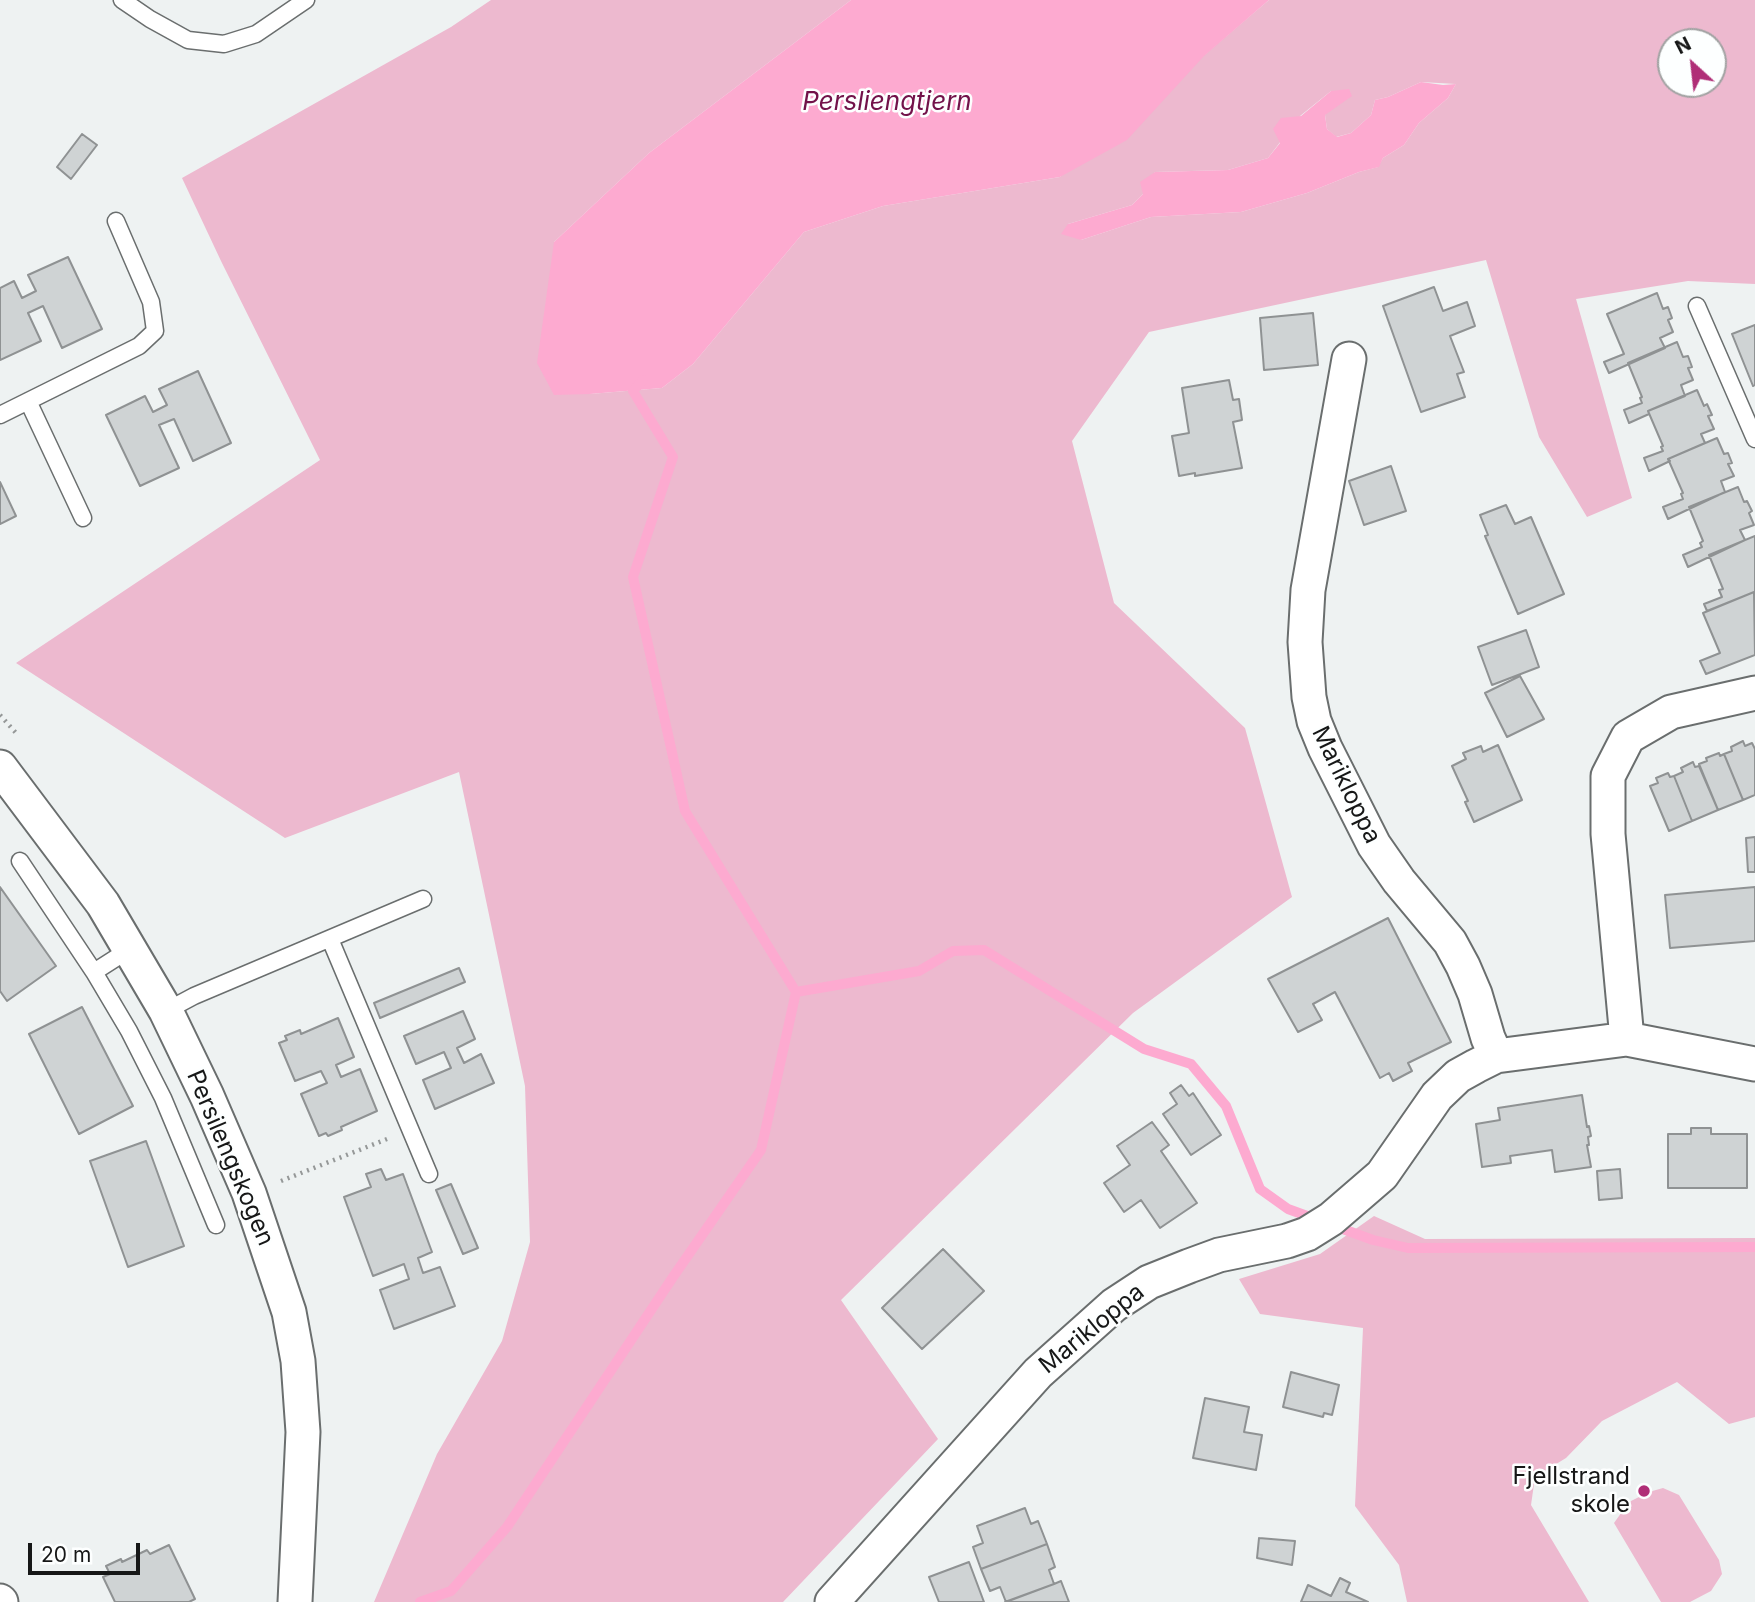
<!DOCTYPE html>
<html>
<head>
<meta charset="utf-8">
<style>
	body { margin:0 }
	#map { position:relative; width:1755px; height:1602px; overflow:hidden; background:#eef2f2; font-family:Inter,sans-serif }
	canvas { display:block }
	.north { position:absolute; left:1657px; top:28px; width:70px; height:70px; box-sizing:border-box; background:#fdffff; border:2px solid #a1a2a2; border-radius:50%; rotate:333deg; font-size:19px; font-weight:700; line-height:28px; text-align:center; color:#161717 }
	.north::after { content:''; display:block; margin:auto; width:24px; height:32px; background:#b02e77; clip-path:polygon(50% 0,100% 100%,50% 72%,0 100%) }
	.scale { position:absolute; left:28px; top:1543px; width:112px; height:32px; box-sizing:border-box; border:4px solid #161717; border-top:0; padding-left:9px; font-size:21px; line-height:24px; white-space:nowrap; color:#161717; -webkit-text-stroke:5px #fdffff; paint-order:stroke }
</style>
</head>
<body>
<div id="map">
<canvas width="1755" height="1602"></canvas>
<div class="north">N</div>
<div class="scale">20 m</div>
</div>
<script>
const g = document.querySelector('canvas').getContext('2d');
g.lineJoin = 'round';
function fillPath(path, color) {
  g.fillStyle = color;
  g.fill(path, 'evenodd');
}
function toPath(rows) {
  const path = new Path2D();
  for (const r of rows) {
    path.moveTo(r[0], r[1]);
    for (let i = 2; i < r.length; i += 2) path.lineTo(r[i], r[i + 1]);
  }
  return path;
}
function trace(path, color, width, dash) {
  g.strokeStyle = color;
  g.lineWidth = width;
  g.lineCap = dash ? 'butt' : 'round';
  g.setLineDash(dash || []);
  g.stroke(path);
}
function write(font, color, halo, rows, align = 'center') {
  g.font = font + ' Inter,sans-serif';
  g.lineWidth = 5;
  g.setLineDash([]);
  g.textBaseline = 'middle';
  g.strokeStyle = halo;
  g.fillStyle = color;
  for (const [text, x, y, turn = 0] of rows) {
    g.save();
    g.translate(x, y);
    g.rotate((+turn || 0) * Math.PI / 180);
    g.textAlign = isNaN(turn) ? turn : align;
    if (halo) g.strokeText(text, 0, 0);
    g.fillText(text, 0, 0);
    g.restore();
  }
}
const green = toPath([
	[491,0,851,0,649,153,554,242,590,394,662,388,693,364,804,232,883,206,1060,177,1269,0,1755,0,1755,284,1688,281,1576,299,1632,498,1587,517,1539,437,1486,260,1149,332,1072,441,1114,603,1245,728,1292,897,1133,1013,841,1300,938,1439,783,1602,374,1602,437,1454,502,1341,530,1242,525,1086,459,772,285,838,16,663,320,460,221,261,182,178,451,27],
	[1671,42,1713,42,1713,84,1671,84],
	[1421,82,1456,84,1448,98,1419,123,1404,145,1383,158,1378,167,1359,172,1307,193,1241,212,1151,217,1081,240,1068,224,1132,205,1143,194,1155,172,1228,170,1268,158,1300,116,1331,91,1325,115,1327,129,1336,137,1351,133,1371,115,1375,100,1388,97],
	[1374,1216,1425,1239,1755,1238,1755,1417,1729,1424,1677,1382,1602,1421,1566,1458,1535,1477,1531,1505,1589,1602,1407,1602,1399,1565,1355,1506,1363,1328,1260,1314,1239,1279,1320,1254],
	[1663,1488,1679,1495,1719,1560,1722,1574,1711,1591,1690,1602,1661,1602,1614,1523,1629,1502,1649,1492]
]);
const water = toPath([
	[851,0,1269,0,1204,56,1127,140,1060,177,883,206,804,232,693,364,662,388,590,394,554,395,537,363,554,242,649,153],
	[1421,82,1443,85,1456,84,1448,98,1419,123,1404,145,1383,158,1379,167,1359,172,1307,193,1241,212,1151,217,1081,240,1061,234,1068,224,1132,205,1143,194,1140,182,1155,172,1228,170,1268,158,1280,143,1273,129,1281,118,1301,116,1331,91,1349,89,1352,96,1325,115,1327,129,1337,137,1351,133,1371,115,1375,100,1388,97]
]);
const stream = toPath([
	[796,992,919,971,953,951,984,950,1144,1049,1191,1064,1226,1106,1260,1189,1288,1209,1373,1240,1408,1248,1755,1247],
	[420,1602,451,1591,507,1527,673,1277,761,1150,796,992,685,811,633,577,673,457,633,391,643,380]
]);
const building = toPath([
	[82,134,97,145,71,179,57,167,82,134],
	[68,257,102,329,62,348,43,306,28,313,41,341,0,360,0,288,14,281,22,298,36,291,28,275,68,257],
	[1434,287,1443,311,1467,302,1475,326,1450,336,1464,372,1457,374,1465,397,1421,412,1383,306,1434,287],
	[1657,293,1663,309,1668,307,1672,318,1668,320,1673,332,1660,338,1665,348,1609,373,1604,362,1624,354,1607,314,1657,293],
	[1313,313,1318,365,1264,370,1260,318,1313,313],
	[1755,325,1755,385,1753,386,1732,334,1755,325],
	[1677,342,1683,357,1688,356,1692,367,1688,368,1693,380,1681,385,1685,396,1648,411,1649,414,1629,423,1624,410,1642,403,1640,398,1642,397,1628,363,1677,342],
	[198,371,231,443,193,461,174,419,159,425,179,468,140,486,106,415,145,396,153,412,167,405,159,389,198,371],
	[1229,380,1233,400,1239,399,1242,420,1233,422,1242,468,1195,476,1195,473,1179,476,1172,436,1189,433,1182,388,1229,380],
	[1697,390,1704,406,1707,404,1712,415,1708,416,1714,429,1701,434,1705,443,1668,459,1670,461,1649,471,1644,458,1663,451,1661,447,1663,446,1648,411,1697,390],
	[1717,438,1724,454,1728,453,1732,463,1728,464,1734,476,1721,481,1725,492,1668,519,1663,507,1683,499,1681,494,1683,493,1668,459,1717,438],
	[1391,466,1406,511,1364,525,1349,481,1391,466],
	[0,482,16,516,0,524,0,482],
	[1738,487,1744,502,1747,501,1752,511,1749,513,1754,525,1740,530,1745,540,1688,567,1683,555,1702,547,1700,543,1703,541,1689,507,1738,487],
	[1506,505,1515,524,1531,517,1564,594,1518,614,1485,536,1488,535,1480,515,1506,505],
	[1755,536,1755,593,1754,592,1707,611,1704,604,1722,597,1719,590,1723,589,1709,555,1755,536],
	[1754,592,1755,655,1706,674,1700,661,1720,653,1703,613,1754,592],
	[1526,630,1539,667,1492,685,1478,647,1526,630],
	[1520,676,1544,719,1507,737,1485,693,1520,676],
	[1743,741,1745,746,1752,743,1755,749,1755,795,1743,800,1724,754,1732,751,1731,747,1743,741],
	[1498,745,1522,800,1474,822,1465,802,1468,801,1452,766,1466,759,1463,753,1481,746,1483,752,1498,745],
	[1719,753,1720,756,1724,754,1743,800,1718,810,1699,764,1707,761,1706,758,1719,753],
	[1693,762,1695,767,1699,766,1718,810,1692,821,1674,776,1683,772,1681,768,1693,762],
	[1668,773,1670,777,1674,776,1692,821,1669,831,1650,786,1658,783,1656,778,1668,773],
	[1755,837,1755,872,1748,872,1746,838,1755,837],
	[0,887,56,966,7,1001,0,991,0,887],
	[1755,887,1755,941,1670,948,1665,895,1755,887],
	[1388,918,1451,1042,1408,1063,1412,1071,1393,1081,1389,1073,1380,1078,1335,992,1313,1004,1322,1020,1298,1032,1268,979,1388,918],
	[459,968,465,982,380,1018,374,1003,459,968],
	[82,1007,133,1106,79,1134,29,1034,82,1007],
	[463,1011,475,1039,457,1048,464,1063,481,1054,494,1083,435,1109,423,1080,451,1068,444,1052,416,1064,404,1036,463,1011],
	[338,1018,354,1057,336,1065,341,1077,360,1069,377,1111,341,1127,342,1130,328,1136,326,1133,319,1136,301,1094,327,1083,321,1071,295,1081,279,1043,287,1040,285,1036,300,1030,301,1034,338,1018],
	[1181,1085,1189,1096,1193,1093,1221,1135,1191,1155,1163,1114,1177,1104,1170,1093,1181,1085],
	[1582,1095,1587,1127,1589,1126,1591,1136,1588,1137,1589,1145,1587,1145,1591,1167,1555,1172,1552,1150,1510,1156,1511,1163,1482,1167,1476,1124,1500,1120,1498,1108,1582,1095],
	[1152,1122,1169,1145,1161,1151,1197,1203,1160,1228,1141,1200,1124,1212,1104,1183,1130,1165,1117,1146,1152,1122],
	[1691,1128,1711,1128,1711,1134,1747,1134,1747,1188,1668,1188,1668,1134,1691,1134,1691,1128],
	[146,1141,184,1246,128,1267,90,1161,146,1141],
	[381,1169,386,1180,403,1174,432,1252,418,1258,423,1273,440,1267,455,1306,394,1329,380,1290,409,1279,404,1264,373,1276,344,1197,371,1187,366,1174,381,1169],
	[1620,1169,1622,1198,1599,1200,1597,1171,1620,1169],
	[451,1184,478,1248,463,1254,436,1190,451,1184],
	[943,1249,984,1291,922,1349,882,1308,943,1249],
	[1291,1372,1339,1385,1332,1415,1324,1413,1323,1417,1283,1407,1291,1372],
	[1205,1398,1249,1407,1244,1432,1262,1435,1256,1470,1193,1458,1205,1398],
	[1025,1508,1031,1524,1038,1521,1047,1544,981,1569,973,1547,983,1543,977,1526,1025,1508],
	[1259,1538,1295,1541,1292,1565,1257,1558,1259,1538],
	[1047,1544,1055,1567,1049,1570,1054,1584,1006,1602,1000,1587,990,1591,981,1569,1047,1544],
	[169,1545,195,1599,189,1602,115,1602,103,1577,110,1574,106,1566,121,1559,122,1562,147,1550,150,1554,169,1545],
	[969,1562,984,1602,939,1602,929,1577,969,1562],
	[1340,1578,1350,1583,1346,1592,1368,1602,1301,1602,1308,1585,1331,1596,1340,1578],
	[1061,1581,1069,1602,1005,1602,1054,1584,1061,1581]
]);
const path = toPath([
	[0,715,17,734],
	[281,1181,387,1139]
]);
const lane = toPath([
	[122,0,150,19,188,40,224,44,256,34,306,0],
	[1697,306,1755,439],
	[28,401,83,518],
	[0,415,139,346,155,331,151,302,116,221],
	[20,861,94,972,129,1031,163,1098,216,1225],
	[330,939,429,1174],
	[94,972,130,949],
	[166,1011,194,996,423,899]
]);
const street = toPath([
	[1349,359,1308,590,1305,642,1309,697,1314,721,1325,748,1374,845,1399,881,1450,942,1463,966,1475,994,1488,1038,1496,1056],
	[0,767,103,904,166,1011,207,1096,249,1193,289,1312,298,1361,303,1432,295,1602],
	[1627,1039,1608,834,1608,776,1628,737,1671,712,1755,693],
	[0,1601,1,1602],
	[832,1602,1038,1373,1114,1305,1149,1282,1189,1266,1219,1255,1287,1241,1307,1234,1331,1219,1382,1175,1437,1096,1458,1076,1476,1066,1496,1056,1627,1039,1755,1064]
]);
const markers = [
	[1644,1491,7,"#b02e77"]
];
const streetNames = [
	["Marikloppa",1346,785,64],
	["Persilengskogen",230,1158,67],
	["Marikloppa",1092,1329,-39]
];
const poiNames = [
	["Fjellstrand",1630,1477],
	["skole",1630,1505]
];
const waterNames = [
	["Persliengtjern",887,102]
];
fillPath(green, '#edb9cf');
fillPath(water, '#fdaad0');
trace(stream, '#fdaad0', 10);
fillPath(building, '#cfd3d4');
trace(building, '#8f9293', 2);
trace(lane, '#6a6e6e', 19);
trace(street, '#6a6e6e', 37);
trace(path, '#959898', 4.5, [2, 5]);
trace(lane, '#fff', 16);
trace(street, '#fff', 33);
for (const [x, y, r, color] of markers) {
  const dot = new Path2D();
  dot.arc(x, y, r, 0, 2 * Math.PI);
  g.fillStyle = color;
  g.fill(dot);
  trace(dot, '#fdffff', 2.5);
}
write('24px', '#161717', '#fdffff', streetNames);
write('24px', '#161717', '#fdffff', poiNames, 'right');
write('italic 26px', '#72124a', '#fdffff', waterNames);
</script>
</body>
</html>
